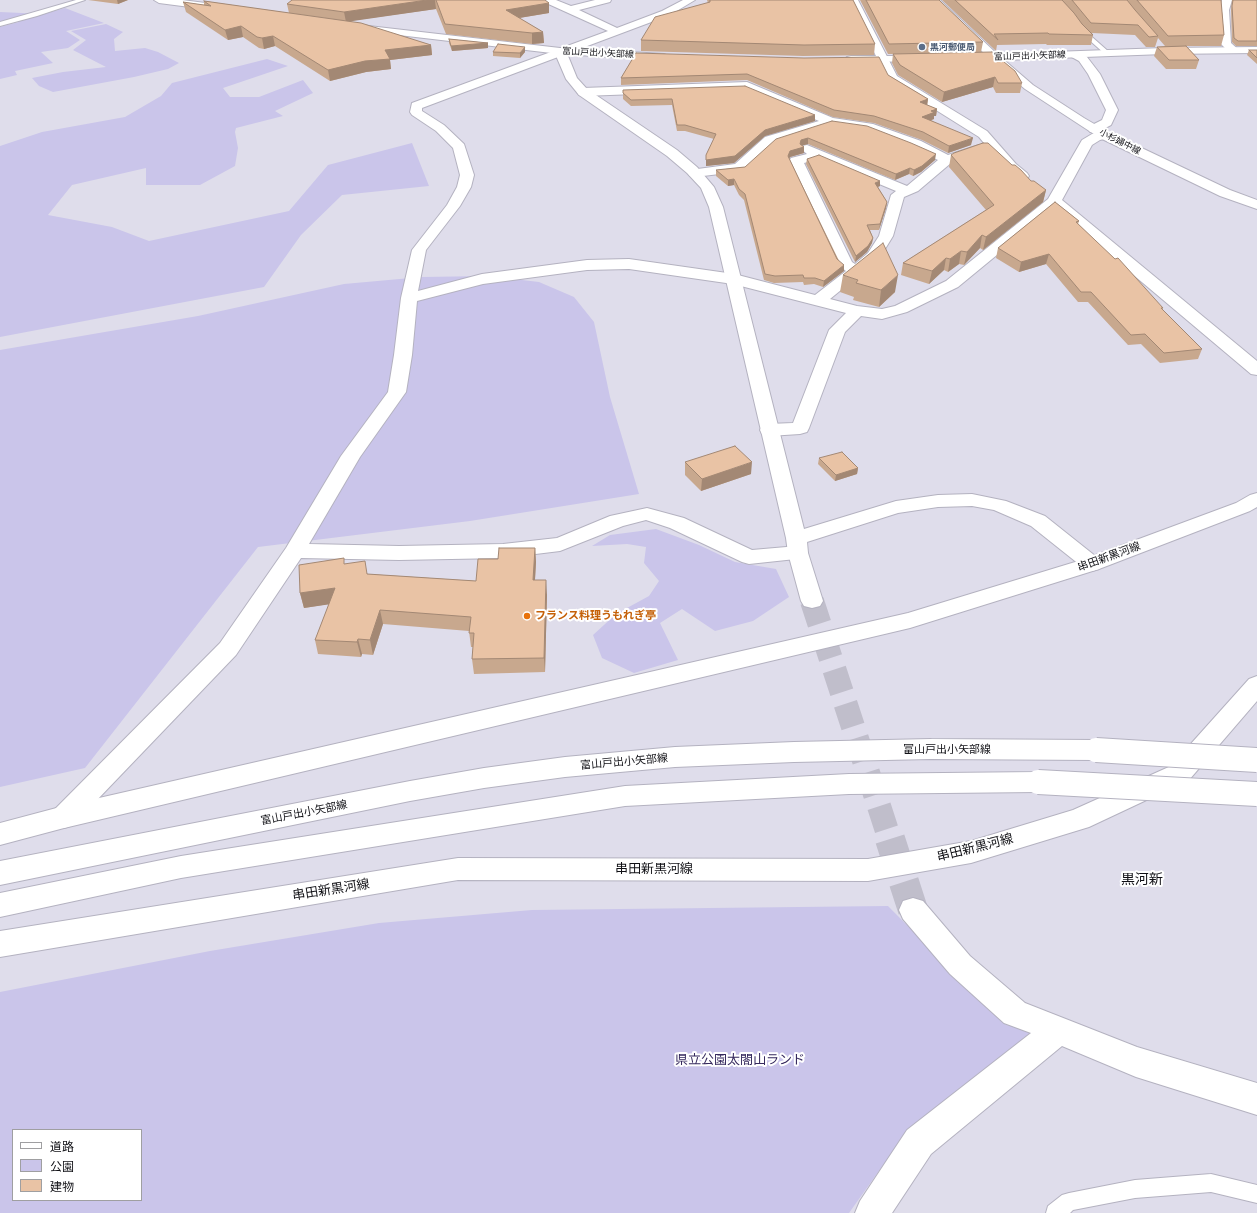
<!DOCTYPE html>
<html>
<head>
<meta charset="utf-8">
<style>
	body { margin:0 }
	#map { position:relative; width:1257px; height:1213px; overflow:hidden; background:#dfddeb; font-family:Rubik,"Noto Sans JP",sans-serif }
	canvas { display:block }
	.legend { position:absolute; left:12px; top:1129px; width:130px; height:72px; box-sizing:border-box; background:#fff; border:1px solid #9f9fa1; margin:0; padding:5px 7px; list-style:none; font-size:12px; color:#101015 }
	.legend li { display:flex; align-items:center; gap:8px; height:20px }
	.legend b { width:20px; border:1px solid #9f9fa1 }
</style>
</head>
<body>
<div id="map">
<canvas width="1257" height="1213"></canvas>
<ul class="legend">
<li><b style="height:5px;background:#fff"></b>道路</li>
<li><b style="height:11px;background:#cac5ea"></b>公園</li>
<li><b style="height:11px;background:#e9c3a5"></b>建物</li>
</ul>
</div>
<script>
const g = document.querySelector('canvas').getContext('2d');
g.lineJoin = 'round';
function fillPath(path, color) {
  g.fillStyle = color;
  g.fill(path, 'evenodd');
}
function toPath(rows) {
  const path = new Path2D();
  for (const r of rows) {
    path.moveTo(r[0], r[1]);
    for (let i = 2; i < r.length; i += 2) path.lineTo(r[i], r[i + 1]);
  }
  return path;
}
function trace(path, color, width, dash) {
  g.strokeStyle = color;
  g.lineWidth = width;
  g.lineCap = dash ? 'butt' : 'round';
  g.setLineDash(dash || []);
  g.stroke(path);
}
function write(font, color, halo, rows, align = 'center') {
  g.font = font + ' Rubik,"Noto Sans JP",sans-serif';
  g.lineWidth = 4;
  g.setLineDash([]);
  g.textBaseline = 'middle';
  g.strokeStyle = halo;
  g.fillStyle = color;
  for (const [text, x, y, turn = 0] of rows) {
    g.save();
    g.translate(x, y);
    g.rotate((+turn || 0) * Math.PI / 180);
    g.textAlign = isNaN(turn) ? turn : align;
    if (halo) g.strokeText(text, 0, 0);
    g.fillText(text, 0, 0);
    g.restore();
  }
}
const green = toPath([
	[65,8,104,23,66,31,80,40,68,48,41,52,53,63,15,71,17,75,0,79,0,27,19,22,0,22,0,12,44,14],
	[106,24,123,32,114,39,115,51,145,48,158,52,179,63,168,69,134,77,53,92,39,86,32,78,63,72,106,67,73,50,86,40,71,31],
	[267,59,288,66,223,88,230,97,259,97,303,80,313,93,275,111,283,116,236,128,235,132,238,148,235,166,200,185,146,185,146,168,72,185,48,215,112,227,149,241,289,211,328,165,412,143,429,186,342,195,301,235,264,287,0,337,0,146,42,132,125,117,161,96,172,83],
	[488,276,539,282,574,297,594,322,610,397,639,494,470,521,258,547,85,768,0,787,0,350,198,316,344,284,422,277],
	[656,529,699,545,735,562,776,569,789,597,753,621,715,631,682,609,660,623,678,660,634,673,602,658,593,635,616,614,649,596,659,581,644,563,646,547,627,544,592,546,610,535],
	[888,906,1006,1025,1036,1031,906,1133,849,1213,0,1213,0,992,210,951,379,923,532,910],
	[13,1130,141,1130,141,1200,13,1200]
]);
const tertiaryTunnelFar1 = toPath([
	[812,601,890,840]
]);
const tertiaryTunnel = toPath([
	[890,839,913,910]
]);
const service = toPath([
	[76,0,85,0,37,16,0,26,0,22,76,0],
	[1079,29,1083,29,1109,52,1109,54,1105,54,1079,31,1079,29],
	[1211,1174,1257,1185,1257,1203,1211,1192,1135,1198,1073,1210,1070,1213,1046,1213,1048,1206,1062,1195,1069,1193,1135,1180,1211,1174]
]);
const minor = toPath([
	[543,0,556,0,571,6,595,0,611,0,610,2,579,10,617,28,662,11,683,0,695,0,670,15,422,108,422,111,444,125,464,144,474,175,471,187,460,206,426,250,418,291,482,274,587,260,629,259,734,274,815,295,846,271,838,265,789,161,791,158,807,154,801,149,802,146,807,145,907,186,938,160,911,147,867,130,831,125,775,143,744,171,695,177,690,176,688,173,690,170,735,164,765,137,819,121,745,90,583,96,579,95,577,92,579,89,583,88,747,82,833,118,873,124,921,141,948,155,979,145,984,146,985,149,984,152,951,163,918,191,904,197,893,236,879,259,830,299,857,306,882,309,895,306,946,281,1048,199,1082,140,1092,134,1104,131,1108,132,1110,135,1108,138,1100,140,1092,145,1062,200,1257,361,1257,375,1251,374,1054,208,958,287,907,312,882,319,861,316,845,332,809,428,807,432,800,434,769,436,762,434,760,430,762,426,769,424,793,423,829,330,846,313,733,284,629,269,587,270,483,284,417,301,412,355,406,392,360,457,309,544,399,546,503,544,557,538,610,516,647,508,684,518,752,550,798,546,805,548,808,553,805,558,749,564,742,562,670,528,646,520,623,526,560,551,503,558,399,560,301,558,236,655,73,825,64,828,55,825,51,817,55,809,220,643,286,548,341,456,388,392,394,355,401,298,412,250,447,205,457,187,460,175,453,148,436,131,412,115,410,112,412,103,608,31,544,2,543,0],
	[819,159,896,191,891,195,879,236,868,253,855,264,852,262,804,163,819,159],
	[848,0,858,0,897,76,987,131,1016,164,1027,173,1029,176,1027,179,1017,179,1006,170,979,137,888,80,848,0],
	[1222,0,1232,0,1229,10,1231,43,1240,51,1238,53,1230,53,1221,44,1219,10,1222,0],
	[1074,52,1087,57,1100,74,1118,110,1111,125,1098,132,1090,132,1088,129,1090,126,1102,120,1106,110,1088,74,1079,61,1068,55,1074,52]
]);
const tertiary = toPath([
	[929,0,940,0,998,55,1000,57,998,59,990,59,929,0],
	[560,48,566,51,577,78,587,89,677,150,697,167,714,187,723,207,804,529,896,501,938,495,972,494,1006,501,1045,516,1099,559,1103,564,1099,569,1092,571,1085,569,1031,526,994,510,972,506,938,507,898,513,807,542,808,553,823,601,820,606,812,608,804,606,801,601,788,553,786,538,709,207,701,188,687,173,667,156,579,95,566,79,554,51,560,48],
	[913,898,923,901,970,956,1025,1003,1137,1047,1257,1083,1257,1115,1136,1077,1062,1046,931,1154,892,1213,855,1213,860,1201,907,1130,1031,1033,1004,1023,950,974,903,919,899,910,903,901,913,898]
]);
const secondary = toPath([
	[1257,493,1257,507,1250,511,1099,569,910,628,64,828,0,845,0,823,64,806,908,613,1085,559,1236,503,1250,495,1257,493],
	[1257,676,1257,701,1189,780,1089,827,971,863,868,881,458,880,0,957,0,931,458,858,868,859,971,841,1073,810,1171,766,1249,679,1257,676]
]);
const primary = toPath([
	[154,0,182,0,213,4,218,7,213,10,159,3,154,0],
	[360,25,560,48,664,54,670,57,664,60,560,54,356,30,355,28,360,25],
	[1257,47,1257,53,1164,54,1004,60,1033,85,1084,118,1108,132,1230,190,1257,200,1257,209,1220,196,1100,138,1025,89,991,61,969,61,963,58,969,55,1164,48,1257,47],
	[851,56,922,56,928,59,922,62,847,61,845,59,847,57,851,56],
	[931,739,1096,740,1105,743,1108,750,1105,757,1096,760,931,759,794,762,675,767,565,777,484,788,410,801,0,885,0,861,410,781,484,768,565,757,675,747,794,742,931,739],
	[1038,772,1047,775,1051,782,1047,789,1038,792,849,794,625,806,181,878,0,917,0,893,181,856,625,786,849,774,1038,772]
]);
const primaryBridge = toPath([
	[1096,750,1257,760],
	[1038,782,1257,794]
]);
const wall = toPath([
	[88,0,128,0,118,4],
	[292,0,545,0,549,13,519,18,543,32,544,43,532,44,446,34,436,9,349,21,431,45,432,55,390,60,391,69,366,72,330,81,275,46,264,49,259,48,243,37,228,40,186,12,183,2,204,5,204,1,289,13,287,4],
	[707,0,853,0,875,44,874,55,803,56,641,51,641,40,708,3],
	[860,0,939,0,983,42,981,52,1022,83,1020,93,996,93,993,87,942,102,898,75,892,63,893,54,888,54],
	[942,0,1221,0,1224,35,1221,46,1186,46,1199,60,1196,69,1166,69,1154,56,1157,47,1165,46,1158,38,1155,47,1146,47,1135,35,1092,33,1093,35,1091,45,1047,45,1046,44,997,45,996,51],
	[1232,0,1257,0,1257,46,1236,46,1232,42,1231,10],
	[449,39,488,43,488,48,452,51,449,43],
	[1249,50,1257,50,1257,64,1247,55],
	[493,52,525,52,520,58,493,56],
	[636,53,888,75,928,99,927,105,937,109,936,116,934,116,934,119,931,120,971,145,948,153,922,140,874,123,833,117,747,80,621,85,621,78],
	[623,90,815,121,765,136,734,163,706,166,706,155,714,139,685,131,677,131,672,105,631,106,623,99],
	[832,121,935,160,921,172,913,176,909,174,895,180,808,144,802,145,804,147,804,153,790,157,789,158,844,271,823,287,814,284,804,285,803,282,774,283,764,280,744,200,739,195,734,185,728,186,716,176,716,170,745,167],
	[951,155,1012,165,1031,181,1046,190,1043,202,983,250,980,248,964,265,959,264,948,272,944,270,929,284,901,275,903,263,986,210,949,167],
	[807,159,880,186,878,187,887,202,886,208,879,230,870,230,873,238,872,243,867,252,855,262,806,164],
	[1055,202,1079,221,1078,224,1163,308,1162,309,1202,349,1198,359,1160,363,1141,344,1128,345,1088,302,1078,302,1046,264,1019,272,996,258,998,248],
	[843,275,895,292,879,307,853,300,854,297,840,292],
	[819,458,858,468,857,474,835,481,818,464],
	[685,462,751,474,701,491,685,475],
	[535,548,536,562,535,580,547,595,545,672,474,674,472,659,473,647,471,647,469,631,383,624,373,655,362,654,361,657,318,654,315,640,329,604,304,608,300,593,345,564,368,574,476,581,498,559]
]);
const shadedWall = toPath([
	[117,0,128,0,118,4],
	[427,0,435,0,436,9,346,22,344,12],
	[549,3,549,13,507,20,506,10],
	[241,26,243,37,228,40,225,30],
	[543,32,544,43,532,44,532,33],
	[273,36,275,46,264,49,262,38],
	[488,43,488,48,452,51,451,46],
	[431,45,432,55,390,60,391,69,366,72,330,81,328,70,385,50],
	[525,47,525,52,520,58,520,53],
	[995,77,993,87,942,102,944,92],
	[928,99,927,106,920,102],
	[937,109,936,116,934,116,934,119,921,124,922,117,931,111],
	[815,115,815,121,765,136,734,163,706,166,706,160,765,130],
	[808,138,808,144,801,146,804,147,804,153,790,157,788,162,788,156,790,151,800,144,801,140],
	[973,138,971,145,948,153,949,146],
	[936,154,935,160,921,172,913,176,914,170],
	[910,168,909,174,895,180,896,174],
	[734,179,734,185,728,186,728,180],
	[880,181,880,186,875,188,875,183],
	[1046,190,1043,202,983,250,986,237],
	[887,202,886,208,879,230,880,224],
	[982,235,980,248,964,265,967,252],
	[873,238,872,243,867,252,855,262,856,256],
	[961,251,959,264,948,272,950,259],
	[1049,254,1046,264,1019,272,1021,262],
	[946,258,944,270,929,284,932,271],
	[844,265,844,271,823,287,824,281],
	[898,275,895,292,879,307,881,290],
	[752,462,751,474,701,491,702,479],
	[858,468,857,474,835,481,836,475],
	[535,548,536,562,534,595,533,580],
	[546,580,547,595,545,672,544,658],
	[335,588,338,603,304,608,300,593],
	[380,610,383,624,373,655,370,640],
	[358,639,362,654,361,657,357,642]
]);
const building = toPath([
	[292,0,427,0,344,12,287,4,292,0],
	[436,0,545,0,549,3,506,10,543,32,532,33,445,24,436,0],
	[710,0,853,0,875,44,804,45,641,40,655,17,710,2,710,0],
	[866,0,939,0,983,42,889,44,866,0],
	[955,0,1062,0,1074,13,1082,24,1093,35,1049,34,1048,33,994,34,998,40,955,0],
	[1072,0,1127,0,1135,10,1158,36,1149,37,1138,25,1091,23,1072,0],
	[1137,0,1221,0,1224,35,1168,36,1137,0],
	[1233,0,1257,0,1257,41,1238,41,1234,38,1232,6,1233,0],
	[204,1,361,23,431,45,385,50,390,59,365,61,328,70,273,36,262,38,257,37,241,26,225,30,183,2,211,6,204,1],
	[449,39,488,43,451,46,449,39],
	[498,44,525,47,520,53,493,52,498,44],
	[1186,46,1199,60,1169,60,1157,47,1186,46],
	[1249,50,1257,50,1257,58,1249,50],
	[992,52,1015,71,1022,83,998,83,995,77,944,92,900,65,893,54,992,52],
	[636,53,804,58,879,57,888,75,928,99,920,102,937,109,931,111,935,112,922,117,973,138,949,146,923,132,874,116,834,110,747,74,621,78,636,53],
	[745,86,815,115,765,130,735,156,706,160,706,155,716,134,685,125,677,125,672,99,631,100,623,93,623,90,745,86],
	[832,121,867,126,911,143,936,154,922,166,914,170,910,168,896,174,808,138,801,140,800,144,804,147,790,151,788,156,837,259,844,265,824,281,815,278,804,278,803,275,775,276,765,274,745,194,739,189,734,179,728,180,716,170,745,167,776,139,832,121],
	[983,143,988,143,1012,165,1015,165,1021,170,1031,181,1034,181,1046,190,986,237,982,235,967,252,961,251,950,259,946,258,932,271,903,263,994,205,951,155,954,153,983,143],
	[819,155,880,181,875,183,887,202,880,224,867,225,873,238,868,246,856,256,807,159,819,155],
	[1055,202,1079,221,1076,222,1115,259,1118,258,1163,308,1161,308,1202,349,1164,353,1145,334,1131,335,1091,292,1081,292,1049,254,1021,262,998,248,1055,202],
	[883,243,898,275,881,290,856,283,858,280,843,275,883,243],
	[735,446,752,462,702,479,685,462,735,446],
	[842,452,858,468,836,475,819,458,842,452],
	[499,548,535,548,533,580,546,580,544,658,472,659,474,633,469,633,471,617,380,610,370,640,358,639,357,642,315,640,335,588,300,593,299,565,344,558,344,564,365,561,367,574,476,581,478,559,498,559,499,548]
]);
const markers = [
	[922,47,4,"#5c6f8a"],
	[527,616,4,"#e8710a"]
];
const farServicenames = [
	["黒河郵便局",930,47]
];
const farStreetnames = [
	["富山戸出小矢部線",598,53,3],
	["富山戸出小矢部線",1030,56,-2],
	["小杉婦中線",1120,142,27]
];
const streetNames = [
	["串田新黒河線",1109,557,-20],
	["富山戸出小矢部線",947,750],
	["富山戸出小矢部線",624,762,-5],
	["富山戸出小矢部線",304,813,-11]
];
const foodNames = [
	["フランス料理うもれぎ亭",535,616]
];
const nearStreetnames = [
	["串田新黒河線",975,848,-14],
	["串田新黒河線",654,869],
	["串田新黒河線",331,890,-9]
];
const nearParknames = [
	["県立公園太閤山ランド",740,1060]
];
const nearNeighbourhoodnames = [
	["黒河新",1142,880]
];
fillPath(green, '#cac5ea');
trace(tertiaryTunnelFar1, '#c0becb', 24, [24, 12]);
trace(tertiaryTunnel, '#c0becb', 30, [30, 15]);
trace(service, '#b4b2c0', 2);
trace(minor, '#b4b2c0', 2);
trace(tertiary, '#b4b2c0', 2);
trace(secondary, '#b4b2c0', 2);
trace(primary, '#b4b2c0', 2);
fillPath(service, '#fff');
fillPath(minor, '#fff');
fillPath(tertiary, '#fff');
fillPath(secondary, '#fff');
fillPath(primary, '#fff');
trace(primaryBridge, '#b4b2c0', 26, []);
trace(primaryBridge, '#fff', 24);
fillPath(wall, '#c8a88e');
fillPath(shadedWall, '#a38874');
fillPath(building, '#e9c3a5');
trace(building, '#a38874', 1);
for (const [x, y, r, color] of markers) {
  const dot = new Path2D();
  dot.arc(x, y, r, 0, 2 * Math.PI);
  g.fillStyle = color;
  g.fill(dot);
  trace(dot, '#fff', 1.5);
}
write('bold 9px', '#4e5e75', '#fff', farServicenames, 'left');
write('9px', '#101015', '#fff', farStreetnames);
write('11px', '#101015', '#fff', streetNames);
write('bold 11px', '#c56008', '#fff', foodNames, 'left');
write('13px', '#101015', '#fff', nearStreetnames);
write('13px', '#35295d', '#fff', nearParknames);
write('14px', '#101015', '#fff', nearNeighbourhoodnames);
</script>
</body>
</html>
